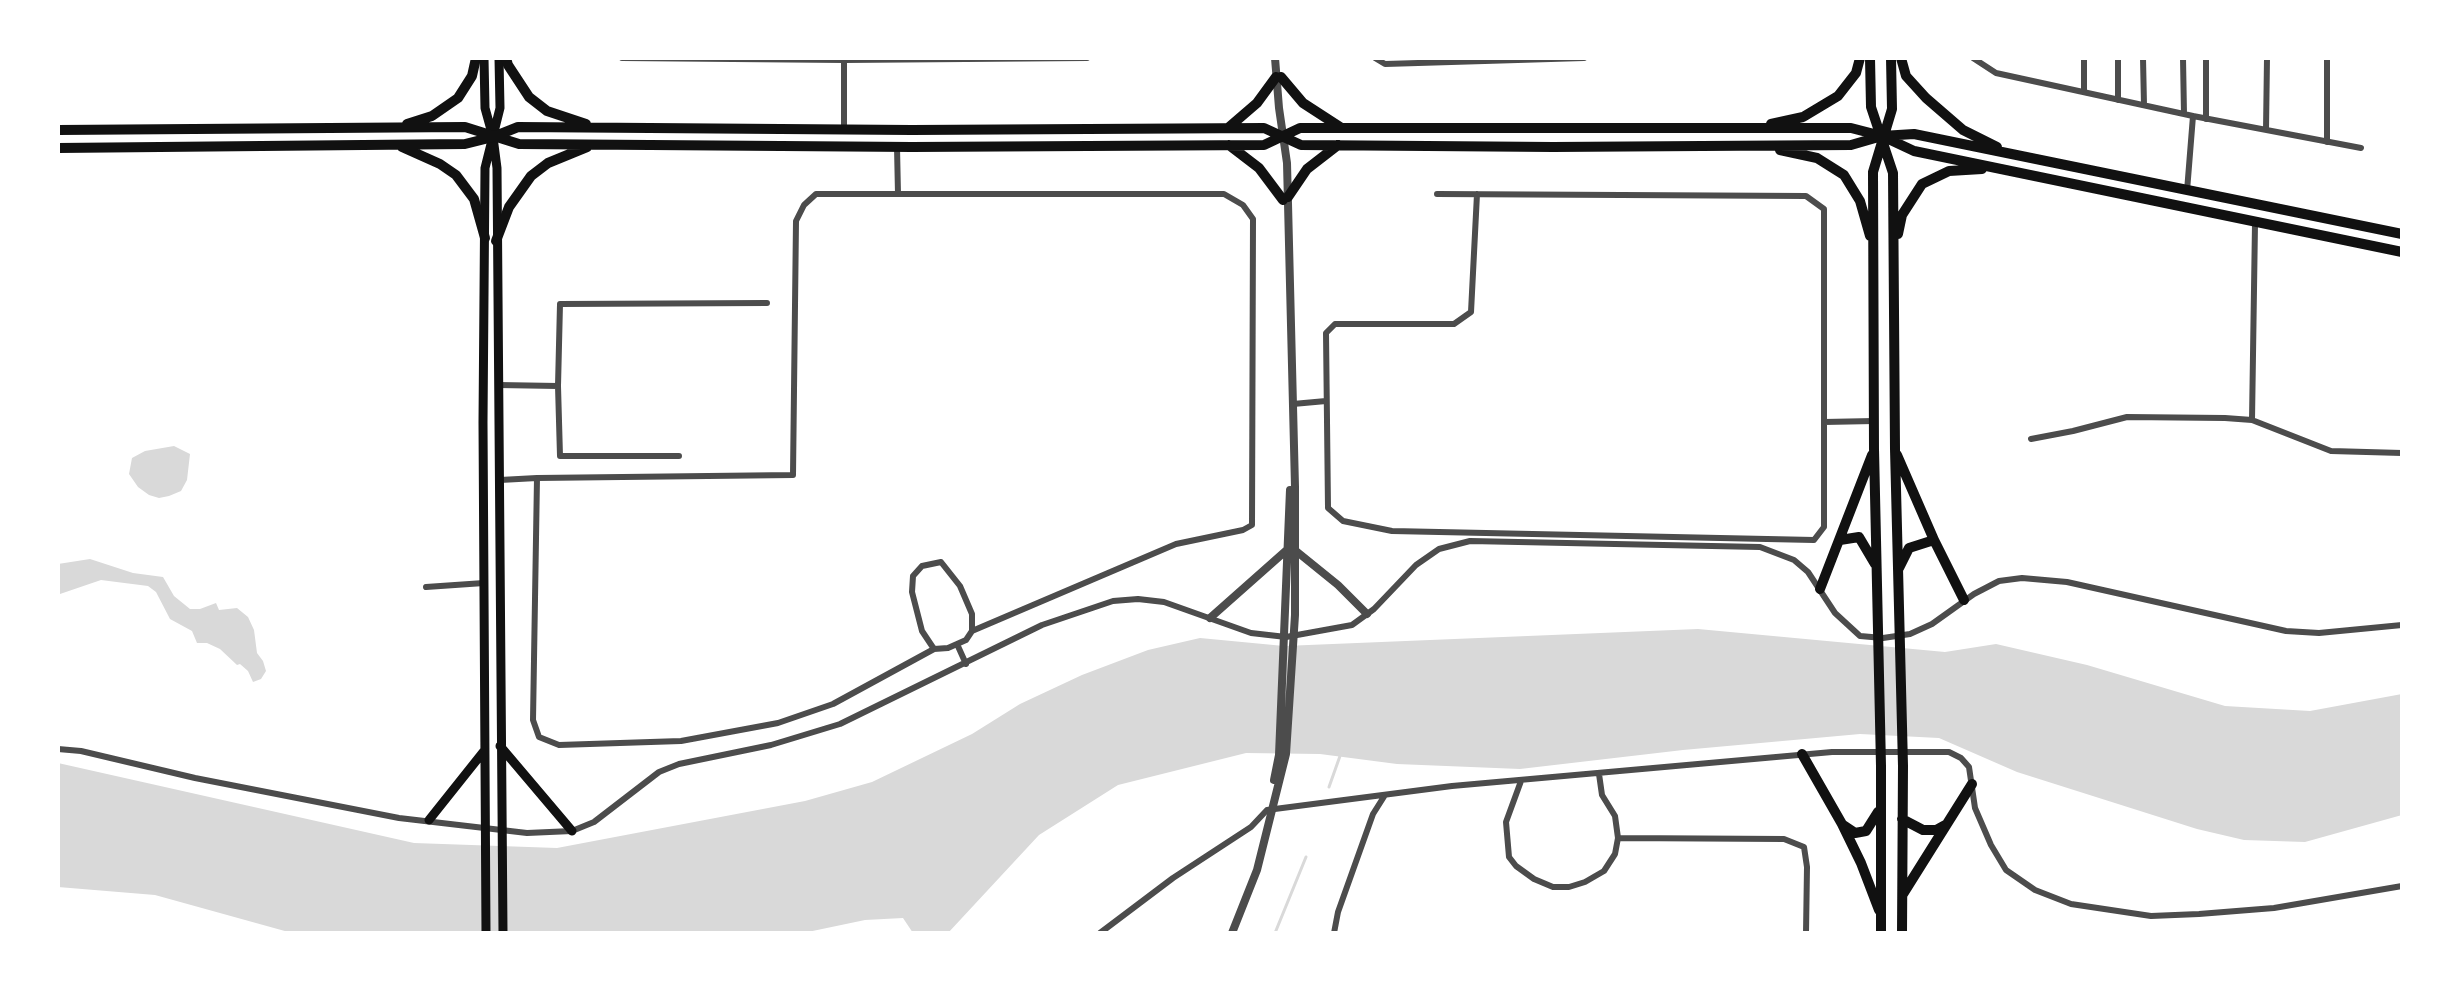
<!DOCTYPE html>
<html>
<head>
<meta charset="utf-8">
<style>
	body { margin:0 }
	#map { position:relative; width:2460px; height:991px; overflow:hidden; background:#fff; font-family:"Fira Sans",sans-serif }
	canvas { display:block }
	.frame { position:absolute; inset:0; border:60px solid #fff; pointer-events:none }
</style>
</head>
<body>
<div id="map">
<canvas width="2460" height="991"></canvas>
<div class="frame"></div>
</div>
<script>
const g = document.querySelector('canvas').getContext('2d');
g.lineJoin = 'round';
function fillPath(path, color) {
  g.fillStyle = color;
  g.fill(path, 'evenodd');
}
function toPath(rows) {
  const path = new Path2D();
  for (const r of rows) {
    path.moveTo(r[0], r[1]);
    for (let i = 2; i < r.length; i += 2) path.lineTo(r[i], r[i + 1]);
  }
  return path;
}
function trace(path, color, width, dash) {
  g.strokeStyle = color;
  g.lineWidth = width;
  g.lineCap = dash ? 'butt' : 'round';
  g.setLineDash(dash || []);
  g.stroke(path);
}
const water = toPath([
	[174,446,190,454,187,480,181,491,169,496,159,498,149,495,138,487,129,474,132,458,145,451],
	[90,559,133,573,163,577,174,596,190,609,200,609,216,603,219,610,237,608,248,617,254,630,257,653,263,661,266,671,261,679,253,682,248,671,240,664,237,665,220,649,207,643,197,643,192,631,170,619,156,592,148,586,101,580,60,594,58,564],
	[1698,629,1945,652,1996,644,2087,665,2225,706,2310,711,2402,694,2402,815,2305,842,2244,840,2197,829,2017,772,1939,738,1860,734,1683,750,1520,769,1397,764,1320,754,1246,753,1118,785,1039,835,948,933,913,933,903,918,865,920,803,933,292,933,155,895,58,887,58,763,414,843,557,848,805,801,872,782,972,734,1020,704,1082,675,1148,650,1200,638,1284,646]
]);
const stream = toPath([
	[1329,787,1340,756],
	[1275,933,1306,857]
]);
const minor = toPath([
	[622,58,844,60,1087,58],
	[1375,58,1385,64,1584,58],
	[1973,58,1996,73,2193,116,2187,191],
	[2143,58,2144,105],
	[2183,58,2184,114],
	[2206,58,2206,119],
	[2084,92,2084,58],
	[2118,100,2118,58],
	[2193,116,2361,148],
	[844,129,844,60],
	[2266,130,2267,58],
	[2327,142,2327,58],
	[897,147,898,194],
	[1437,194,1806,196,1824,209,1824,527,1814,540,1392,531,1343,521,1328,508,1326,333,1335,324,1454,324,1471,312,1477,194],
	[2255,224,2252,420,2331,451,2402,453],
	[498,385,558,386],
	[1293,404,1326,401],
	[1824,422,1874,421],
	[2031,439,2073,431,2127,417,2225,418,2252,420],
	[679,456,560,456,558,386,560,304,767,303],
	[537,478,793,475,796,221,804,205,816,194,1224,194,1243,205,1253,219,1252,525,1243,530,1176,544,972,631],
	[500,480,537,478,533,720,539,737,559,745,681,741,778,723,833,704,934,649,948,648,966,640,972,631,972,614,960,586,941,562,922,566,913,576,912,592,922,631,934,649],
	[426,587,484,583],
	[957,644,966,664],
	[58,749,81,751,195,778,399,818,527,833,572,831,594,822,659,772,679,764,771,745,840,724,1042,625,1113,601,1138,599,1164,602,1251,633,1286,637,1352,625,1374,609,1416,565,1439,549,1470,541,1760,547,1794,560,1808,572,1835,613,1860,636,1883,638,1910,634,1932,624,1974,594,1999,581,2022,578,2067,582,2286,631,2319,633,2402,625],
	[1599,774,1602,795,1615,816,1618,838,1784,839,1804,847,1807,867,1806,933],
	[1521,781,1506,822,1509,857,1516,866,1534,879,1553,887,1569,887,1585,882,1604,871,1615,854,1618,838],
	[1100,933,1173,878,1251,827,1267,810,1452,786,1832,752,1949,752,1961,758,1969,767,1975,808,1991,845,2006,870,2035,890,2071,904,2151,916,2199,914,2274,908,2402,886],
	[1334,933,1338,912,1373,814,1385,795]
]);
const tertiary = toPath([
	[1296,551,1338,585,1367,614],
	[1210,618,1289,548],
	[1274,780,1279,755,1290,490],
	[1232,933,1257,870,1286,754,1295,615,1295,487,1287,163,1279,108,1275,58]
]);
const secondary = toPath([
	[484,58,485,108,493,137,497,168,503,933],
	[500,746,572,831],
	[429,820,484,751],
	[486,933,483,422,485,168,500,108,499,58]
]);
const primary = toPath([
	[506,58,508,65,529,97,547,111,586,124],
	[1870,58,1871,107,1893,173,1895,449,1903,766,1902,933],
	[1901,58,1906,76,1926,98,1963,130,1997,147],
	[1281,77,1303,103,1340,127],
	[407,124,432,116,458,98,472,76,476,58],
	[1771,124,1803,117,1838,96,1856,73,1860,58],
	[1228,128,1257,103,1276,77],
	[58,130,465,127,519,144,912,147,1264,145,1300,128,1851,128,1882,136,1914,151,2402,252],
	[1229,145,1259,168,1283,200],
	[402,147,440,164,456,175,474,199,485,238],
	[58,148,465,144,493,137,518,127,912,130,1264,128,1301,145,1553,147,1851,145,1882,136,1914,134,2402,234],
	[1780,150,1817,158,1844,175,1860,201,1870,236],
	[1288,197,1307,169,1338,145],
	[1898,234,1902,215,1922,184,1949,171,1982,169],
	[496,241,509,207,531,176,548,163,587,147],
	[1897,455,1934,540,1964,600],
	[1840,540,1859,537,1875,564],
	[1899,568,1909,548,1934,540],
	[1820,589,1872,455],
	[1802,754,1842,824,1861,863,1879,910],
	[1902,819,1923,830,1936,830,1945,825],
	[1843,825,1855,833,1866,831,1878,812],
	[1903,894,1972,784],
	[1881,933,1881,766,1874,449,1873,172,1892,109,1891,58]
]);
fillPath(water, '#d9d9d9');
trace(stream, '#d9d9d9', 3);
trace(minor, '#4c4c4c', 6);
trace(tertiary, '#4c4c4c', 8);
trace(secondary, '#111', 9);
trace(primary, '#111', 10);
</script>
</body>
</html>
